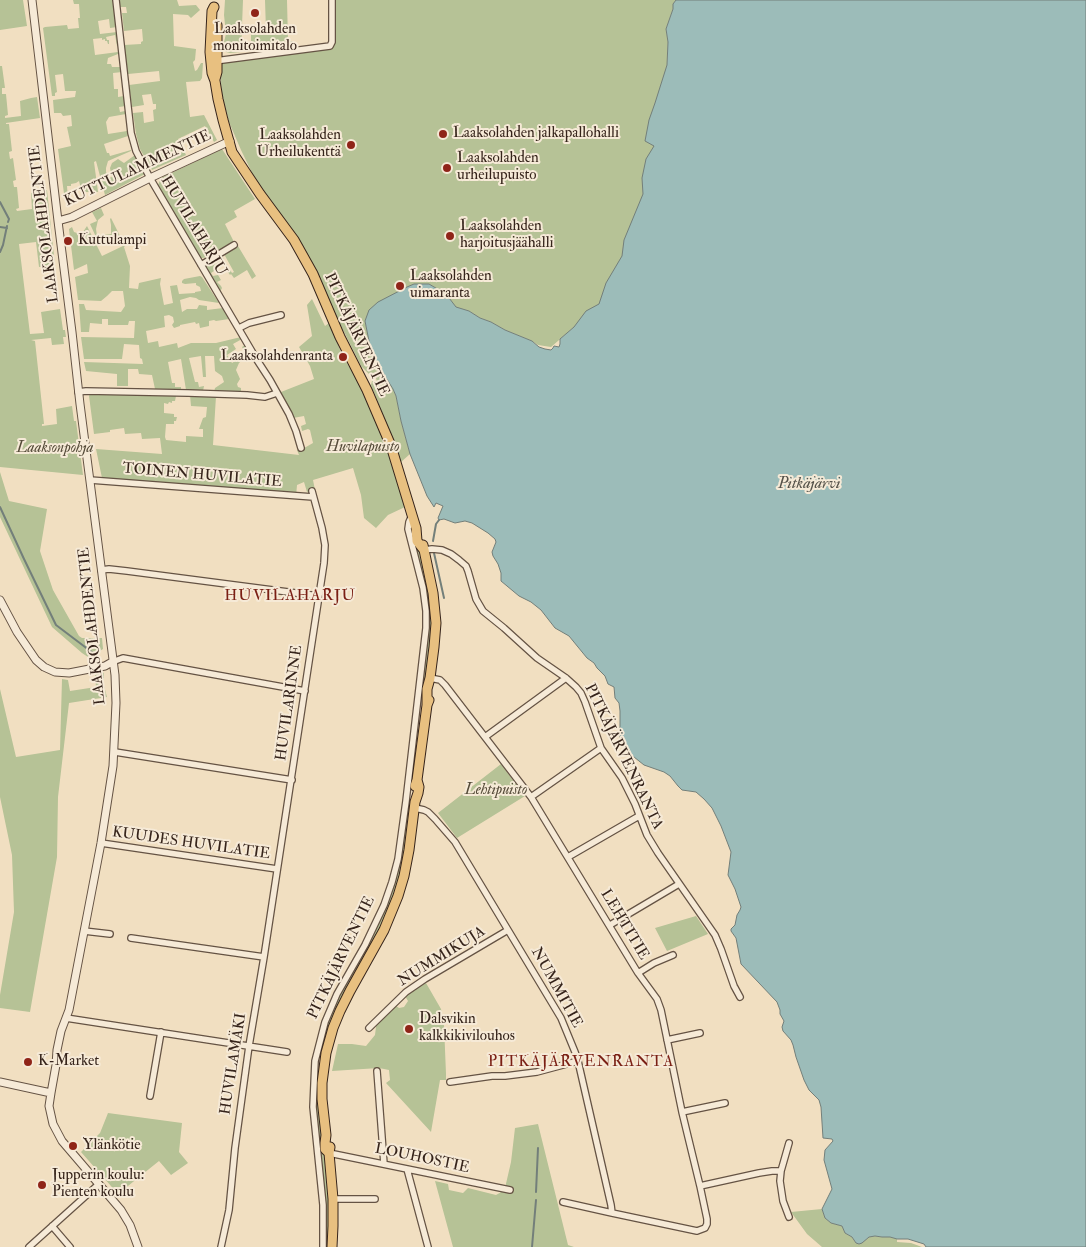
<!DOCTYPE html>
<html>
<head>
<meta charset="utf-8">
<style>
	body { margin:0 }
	canvas { display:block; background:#f1dfc1 }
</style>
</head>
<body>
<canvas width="1086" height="1247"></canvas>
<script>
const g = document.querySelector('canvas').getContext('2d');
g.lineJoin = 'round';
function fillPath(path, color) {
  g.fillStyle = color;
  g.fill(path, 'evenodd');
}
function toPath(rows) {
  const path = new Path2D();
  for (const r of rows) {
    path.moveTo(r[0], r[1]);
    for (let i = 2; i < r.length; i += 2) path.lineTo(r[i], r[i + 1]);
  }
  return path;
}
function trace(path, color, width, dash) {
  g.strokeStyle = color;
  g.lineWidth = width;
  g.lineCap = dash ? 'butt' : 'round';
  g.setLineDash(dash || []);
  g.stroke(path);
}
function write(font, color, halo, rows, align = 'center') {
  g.font = font + ' "IM FELL Double Pica",serif';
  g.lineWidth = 4;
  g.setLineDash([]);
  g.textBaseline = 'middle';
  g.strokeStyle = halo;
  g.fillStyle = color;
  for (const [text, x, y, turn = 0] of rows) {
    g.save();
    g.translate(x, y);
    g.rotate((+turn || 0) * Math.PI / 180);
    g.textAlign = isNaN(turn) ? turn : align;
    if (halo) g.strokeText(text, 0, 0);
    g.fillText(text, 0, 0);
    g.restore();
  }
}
const green = toPath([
	[0,0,23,0,27,26,0,30],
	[73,0,112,0,113,1,117,27,110,28,109,19,98,21,100,34,117,32,118,46,117,46,115,35,106,37,107,40,109,40,109,44,108,44,107,41,105,41,105,39,102,40,102,38,93,39,95,55,118,52,118,54,108,58,107,64,111,64,112,67,121,67,122,72,113,73,114,89,118,89,118,97,124,96,126,106,119,107,120,112,125,111,126,114,109,117,106,122,108,134,127,131,128,136,104,144,107,153,109,153,110,156,131,150,131,151,108,161,106,168,106,172,109,178,112,177,110,168,112,163,118,159,124,163,135,155,145,174,105,195,96,161,94,162,98,192,84,192,84,189,81,189,79,181,76,183,71,184,71,186,67,186,68,200,65,201,58,149,71,146,67,127,72,126,71,115,63,116,61,113,54,113,53,100,75,97,76,91,65,91,63,74,55,75,57,92,55,93,55,96,52,96,43,28,45,27,67,25,68,29,79,28,78,18,80,18,79,4,74,4],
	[119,0,177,0,179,6,196,5,200,10,191,18,188,15,173,14,174,46,196,49,195,60,193,62,195,71,197,70,201,63,203,63,202,78,200,81,186,82,190,117,204,115,217,140,214,142,205,126,178,139,186,155,152,170,140,149,136,134,133,113,143,112,144,123,154,121,153,110,156,109,156,104,153,104,151,94,142,95,144,105,132,107,129,85,160,81,159,71,128,74,124,45,141,44,141,42,143,41,142,29,124,31,122,13,127,13,126,7,119,7],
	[225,0,243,0,241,52,230,53,226,52,225,50,224,42,226,34,224,15],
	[265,0,287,0,288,41,293,41,293,46,251,51,251,32,266,31],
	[332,0,676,0,673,4,673,9,666,29,668,42,667,65,647,264,551,347,538,345,532,341,505,330,491,322,480,318,469,311,455,307,446,294,429,284,414,284,365,321,373,357,393,389,396,396,401,421,410,454,401,462,395,444,371,385,372,381,377,382,376,378,370,375,361,366,296,236,255,179,241,150,229,122,222,95,220,73,222,70,222,60,330,46],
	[0,66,2,66,5,88,2,88,2,94,6,94,8,115,5,116,5,118,21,116,20,101,31,98,37,97,40,118,6,123,6,124,9,124,12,151,9,152,10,159,13,158,16,180,13,181,14,187,17,187,19,208,16,209,17,211,32,209,31,193,47,190,55,265,39,267,36,242,19,244,30,334,44,333,41,312,60,309,63,330,65,330,66,337,63,337,64,344,52,345,51,338,31,340,35,341,44,424,42,424,42,426,57,424,56,409,72,406,74,421,76,421,83,475,0,467],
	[222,149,255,199,234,211,237,217,225,224,234,242,208,257,202,258,200,258,185,233,158,185,161,178],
	[101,208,104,215,98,220,96,229,97,236,111,234,111,225,110,219,111,218,125,246,124,247,130,266,129,288,138,289,139,283,161,278,160,284,164,305,173,303,170,286,177,285,179,294,195,293,195,292,201,291,200,287,196,285,196,283,185,284,182,283,182,281,184,279,200,276,202,277,219,303,199,300,196,298,190,297,180,300,182,312,187,309,197,309,199,305,207,306,207,310,223,308,229,319,216,321,214,320,209,321,209,326,200,328,199,323,196,324,195,322,180,325,180,326,174,328,172,325,174,322,173,317,169,315,164,316,165,327,146,331,148,343,158,341,159,347,177,343,178,348,191,343,216,343,241,337,242,339,233,344,236,349,227,355,232,363,246,354,242,347,245,345,249,354,239,363,236,370,240,379,237,384,238,387,241,388,241,393,214,392,215,388,224,382,222,376,215,371,214,356,205,356,206,377,203,377,201,356,189,358,195,382,198,382,199,387,204,386,203,391,186,390,181,359,168,362,172,383,175,383,175,387,181,387,181,390,155,389,152,375,139,374,138,369,128,369,128,386,117,386,117,374,86,371,84,362,143,364,142,359,140,358,139,345,124,344,122,359,84,359,81,337,134,338,135,321,129,321,128,325,108,325,108,319,102,319,102,324,90,323,89,332,81,332,79,304,84,304,86,310,121,312,125,306,123,291,112,291,107,296,101,301,78,300,75,277,88,273,87,264,74,270,69,229,72,227,74,232,77,233,83,232,87,226,102,256,123,246,118,237,105,244,97,239,90,224,97,221,92,212],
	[238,246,256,276,252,279,247,270,234,278,231,274,230,275,223,265,211,273,213,276,218,275,221,280,217,282,221,286,222,288,220,292,205,268,206,265,222,256,232,273,234,272,224,254],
	[312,299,325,326,329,323,343,357,353,373,362,391,383,438,400,489,405,507,388,515,376,528,364,518,361,495,353,468,313,480,315,490,312,491,307,492,304,482,297,485,296,497,102,478,96,449,162,454,160,438,142,439,141,433,125,434,124,428,110,430,110,432,94,434,89,396,90,394,176,396,175,401,172,401,172,403,169,402,168,404,164,403,164,413,174,414,174,417,177,417,176,421,174,421,174,424,166,424,165,437,166,440,186,442,186,436,203,437,203,429,199,429,203,418,206,417,207,407,191,406,190,395,216,396,213,445,299,455,297,450,306,447,313,443,310,430,308,429,302,431,301,426,306,424,304,416,293,418,281,392,314,379,310,366,299,347,312,336,307,305],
	[0,472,9,501,47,509,40,551,53,590,79,636,82,638,102,638,103,649,95,654,94,661,82,653,52,627,0,517],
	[416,543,427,580,431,603,432,621,431,640,424,691,420,690,428,625,413,544],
	[102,672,104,673,104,686,107,697,69,703,58,797,57,857,30,1012,0,1008,0,995,14,912,12,855,0,797,0,689,16,757,60,750,62,679,68,680,70,691,96,687,95,675],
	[501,764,525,796,457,838,438,813],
	[409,805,410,805,410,810,406,844,401,871,391,906,323,1050,319,1050,325,1025,339,995,372,938,387,905,395,879,407,807],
	[696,916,708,934,667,951,655,928],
	[426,983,441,1009,444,1025,446,1074,446,1080,440,1080,431,1132,386,1083,390,1080,389,1070,379,1068,332,1071,338,1044,352,1044,366,1046,375,1035,376,1027,375,1026,395,1005,399,1008,404,1007,408,1001,405,996],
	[315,1084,317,1084,319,1098,324,1152,330,1198,329,1247,324,1247,326,1219,325,1204,316,1121],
	[108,1113,182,1123,179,1152,188,1163,171,1175,159,1161,118,1194,81,1152,100,1133],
	[538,1124,568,1245,574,1247,453,1247,435,1181,448,1184,449,1190,463,1193,468,1188,496,1195,503,1191,505,1188,511,1162,515,1128],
	[822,1209,825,1218,831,1223,842,1226,845,1233,852,1237,856,1243,859,1244,869,1237,875,1236,882,1237,890,1237,897,1239,897,1242,911,1243,922,1247,822,1247,807,1234,791,1212]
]);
const water = toPath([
	[676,0,1086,0,1086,1247,926,1247,924,1244,908,1239,897,1239,890,1237,882,1237,875,1236,869,1237,862,1243,859,1244,856,1243,852,1237,845,1233,842,1226,831,1223,825,1218,822,1209,832,1189,824,1160,825,1150,833,1141,832,1139,823,1138,821,1107,819,1100,809,1090,804,1080,796,1057,793,1045,791,1040,783,1031,782,1027,784,1021,780,1014,780,1010,777,1002,741,964,736,938,731,931,731,929,735,925,737,915,740,910,741,907,735,889,728,875,731,852,721,826,712,808,704,799,696,792,682,790,678,786,670,776,664,772,644,765,629,753,623,745,620,737,620,711,619,703,615,698,614,687,608,684,605,676,597,668,594,663,587,658,569,636,555,628,541,610,531,602,519,596,501,581,501,573,498,564,493,556,492,552,496,542,495,539,488,533,472,523,465,521,455,523,444,519,439,520,438,518,443,506,436,503,434,507,427,496,410,454,401,421,396,396,393,389,373,357,371,351,365,321,369,310,378,302,407,287,414,284,429,284,446,294,456,307,469,311,480,318,491,322,505,330,532,341,539,347,545,349,551,350,553,348,554,346,559,347,560,344,560,339,574,327,586,311,599,304,606,283,622,256,624,240,643,194,642,178,646,159,654,146,645,141,649,120,655,103,667,65,668,42,666,29,673,9,673,4,676,0]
]);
const stream = toPath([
	[0,202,9,219,8,222],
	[0,227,7,228],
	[0,252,3,245,7,226],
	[0,507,24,559,56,625,93,653],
	[433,541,436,524,439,520],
	[434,553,444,598],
	[536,1192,538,1148],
	[532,1247,536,1200]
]);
const minor = toPath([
	[116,0,131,133,136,151,150,178,257,360,270,380,289,414,296,431,301,448],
	[215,61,330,46,332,42,332,0],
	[201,265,234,245],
	[239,328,249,323,281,315],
	[78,392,86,391,188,393,247,395,265,397,277,393],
	[90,480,313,497],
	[424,550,432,549,442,550,451,554,459,560,466,566,468,571,476,599,483,611,504,628,537,658,566,678,576,687,581,693,585,702,601,748,622,778,635,804,647,835,658,853,715,935,721,949,734,986,740,997],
	[101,570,109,569,127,571,319,596],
	[112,662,123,658,305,691],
	[485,737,566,678],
	[115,752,292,780],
	[531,797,601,748],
	[415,808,424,810,428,812,435,819,455,842,561,1018,575,1052,578,1061,611,1205,612,1213,697,1231,705,1228,707,1224,707,1219,700,1186,682,1112,661,1010,657,999,638,973,531,797,445,685,440,680,430,678],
	[101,843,277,869],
	[568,857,639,816],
	[610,925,679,884],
	[84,931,110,934],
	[131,938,264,957],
	[638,973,654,963,673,955],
	[66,1018,287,1052],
	[369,1028,406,992,425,979,508,930],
	[667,1040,700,1033],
	[377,1071,384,1164],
	[450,1082,492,1076,505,1076,537,1072,578,1061],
	[150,1096,161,1032],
	[682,1112,725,1103],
	[789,1143,781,1171,780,1181,783,1201,789,1217],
	[329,1153,510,1190],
	[407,1169,428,1247],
	[700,1186,759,1173,772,1171,781,1171],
	[333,1199,375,1199],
	[563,1202,612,1213],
	[52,1226,70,1247],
	[29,1247,99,1184],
	[221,1247,229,1210,235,1148,249,1046,264,957,324,563,325,545,322,528,312,491],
	[323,1247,323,1205,313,1107,315,1061,325,1022,337,994,365,945,384,905,392,882,398,859,406,801,426,628,426,611,423,588,408,529,409,522,412,515]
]);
const tertiary = toPath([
	[32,0,58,221,72,332,80,404,115,675,116,703,113,766,101,843,69,1010,61,1031,57,1050,56,1065,51,1093,49,1106,53,1124,62,1141,121,1210,130,1225,138,1247],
	[58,221,72,217,150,178,230,141],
	[0,600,17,632,36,660,44,667,55,672,69,673,105,666,112,662],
	[0,1082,51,1093]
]);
const primary = toPath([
	[214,7,212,11,210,52,212,73,215,81,218,99,223,120,232,152,260,194,294,240,313,274,340,337,367,390,391,446,412,515,416,528,417,541,424,550],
	[215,79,217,72,217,25],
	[423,545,433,593,436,623,434,647,430,678,427,689,427,705],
	[415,786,417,780,427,705,429,700],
	[330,1147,329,1153,333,1199,333,1226,332,1247],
	[329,1153,325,1149,325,1143,326,1135,322,1099,322,1083,326,1053,333,1028,340,1011,350,991,384,930,398,896,404,876,409,850,415,802,418,793,419,787,417,780]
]);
const markers = [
	[255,13,5,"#8f2418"],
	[443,134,5,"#8f2418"],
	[351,145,5,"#8f2418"],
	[447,168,5,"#8f2418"],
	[450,236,5,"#8f2418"],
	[68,241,5,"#8f2418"],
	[400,286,5,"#8f2418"],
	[343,357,5,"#8f2418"],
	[409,1029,5,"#8f2418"],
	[28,1062,5,"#8f2418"],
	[73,1146,5,"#8f2418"],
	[42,1185,5,"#8f2418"]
];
const poiNames = [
	["Laaksolahden",255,30,"center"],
	["monitoimitalo",255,47,"center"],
	["Laaksolahden jalkapallohalli",453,134],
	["Laaksolahden",341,136,"right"],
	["Urheilukenttä",341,153,"right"],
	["Laaksolahden",457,159],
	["urheilupuisto",457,176],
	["Laaksolahden",460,227],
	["harjoitusjäähalli",460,244],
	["Kuttulampi",78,241],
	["Laaksolahden",410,277],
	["uimaranta",410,294],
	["Laaksolahdenranta",333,357,"right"],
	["Dalsvikin",419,1020],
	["kalkkikivilouhos",419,1037],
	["K-Market",38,1062],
	["Ylänkötie",83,1146],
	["Jupperin koulu:",52,1176],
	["Pienten koulu",52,1193]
];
const streetNames = [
	["KUTTULAMMENTIE",138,169,-25],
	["LAAKSOLAHDENTIE",45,224,-97],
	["HUVILAHARJU",193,226,59],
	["PITKÄJÄRVENTIE",356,335,65],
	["TOINEN HUVILATIE",202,476,5],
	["LAAKSOLAHDENTIE",93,626,-96],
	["HUVILARINNE",290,703,-82],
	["PITKÄJÄRVENRANTA",623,757,64],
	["KUUDES HUVILATIE",191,844,8],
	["LEHTITIE",624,925,59],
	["NUMMIKUJA",442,957,-32],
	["PITKÄJÄRVENTIE",342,958,-64],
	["NUMMITIE",556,988,61],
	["HUVILAMÄKI",234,1064,-81],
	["LOUHOSTIE",422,1159,12]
];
const parkNames = [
	["Huvilapuisto",363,448],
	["Laaksonpohja",55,449],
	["Lehtipuisto",496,791]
];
const waterNames = [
	["Pitkäjärvi",809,485]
];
const neighbourhoodNames = [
	["HUVILAHARJU",290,597],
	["PITKÄJÄRVENRANTA",581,1063]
];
fillPath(green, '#b6c296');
fillPath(water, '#9cbcb9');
trace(water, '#737f7a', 1);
trace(stream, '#737f7a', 2);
trace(minor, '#655344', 8);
trace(tertiary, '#655344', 9);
trace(primary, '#36241b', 11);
trace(minor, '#f6ead7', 5.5);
trace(tertiary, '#f6ead7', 7);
trace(primary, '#e8c080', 9);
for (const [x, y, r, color] of markers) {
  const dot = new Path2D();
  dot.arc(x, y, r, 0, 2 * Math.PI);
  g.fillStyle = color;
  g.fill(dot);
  trace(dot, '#f6ead7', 2);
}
write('15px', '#36241b', '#f6ead7', poiNames, 'left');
write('15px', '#36241b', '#f6ead7', streetNames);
write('italic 15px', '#564c3a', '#f6ead7', parkNames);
write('italic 16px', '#55524a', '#f6ead7', waterNames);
g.letterSpacing = '1px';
write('16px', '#7a1f14', '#f6ead7', neighbourhoodNames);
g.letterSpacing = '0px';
</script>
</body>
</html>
